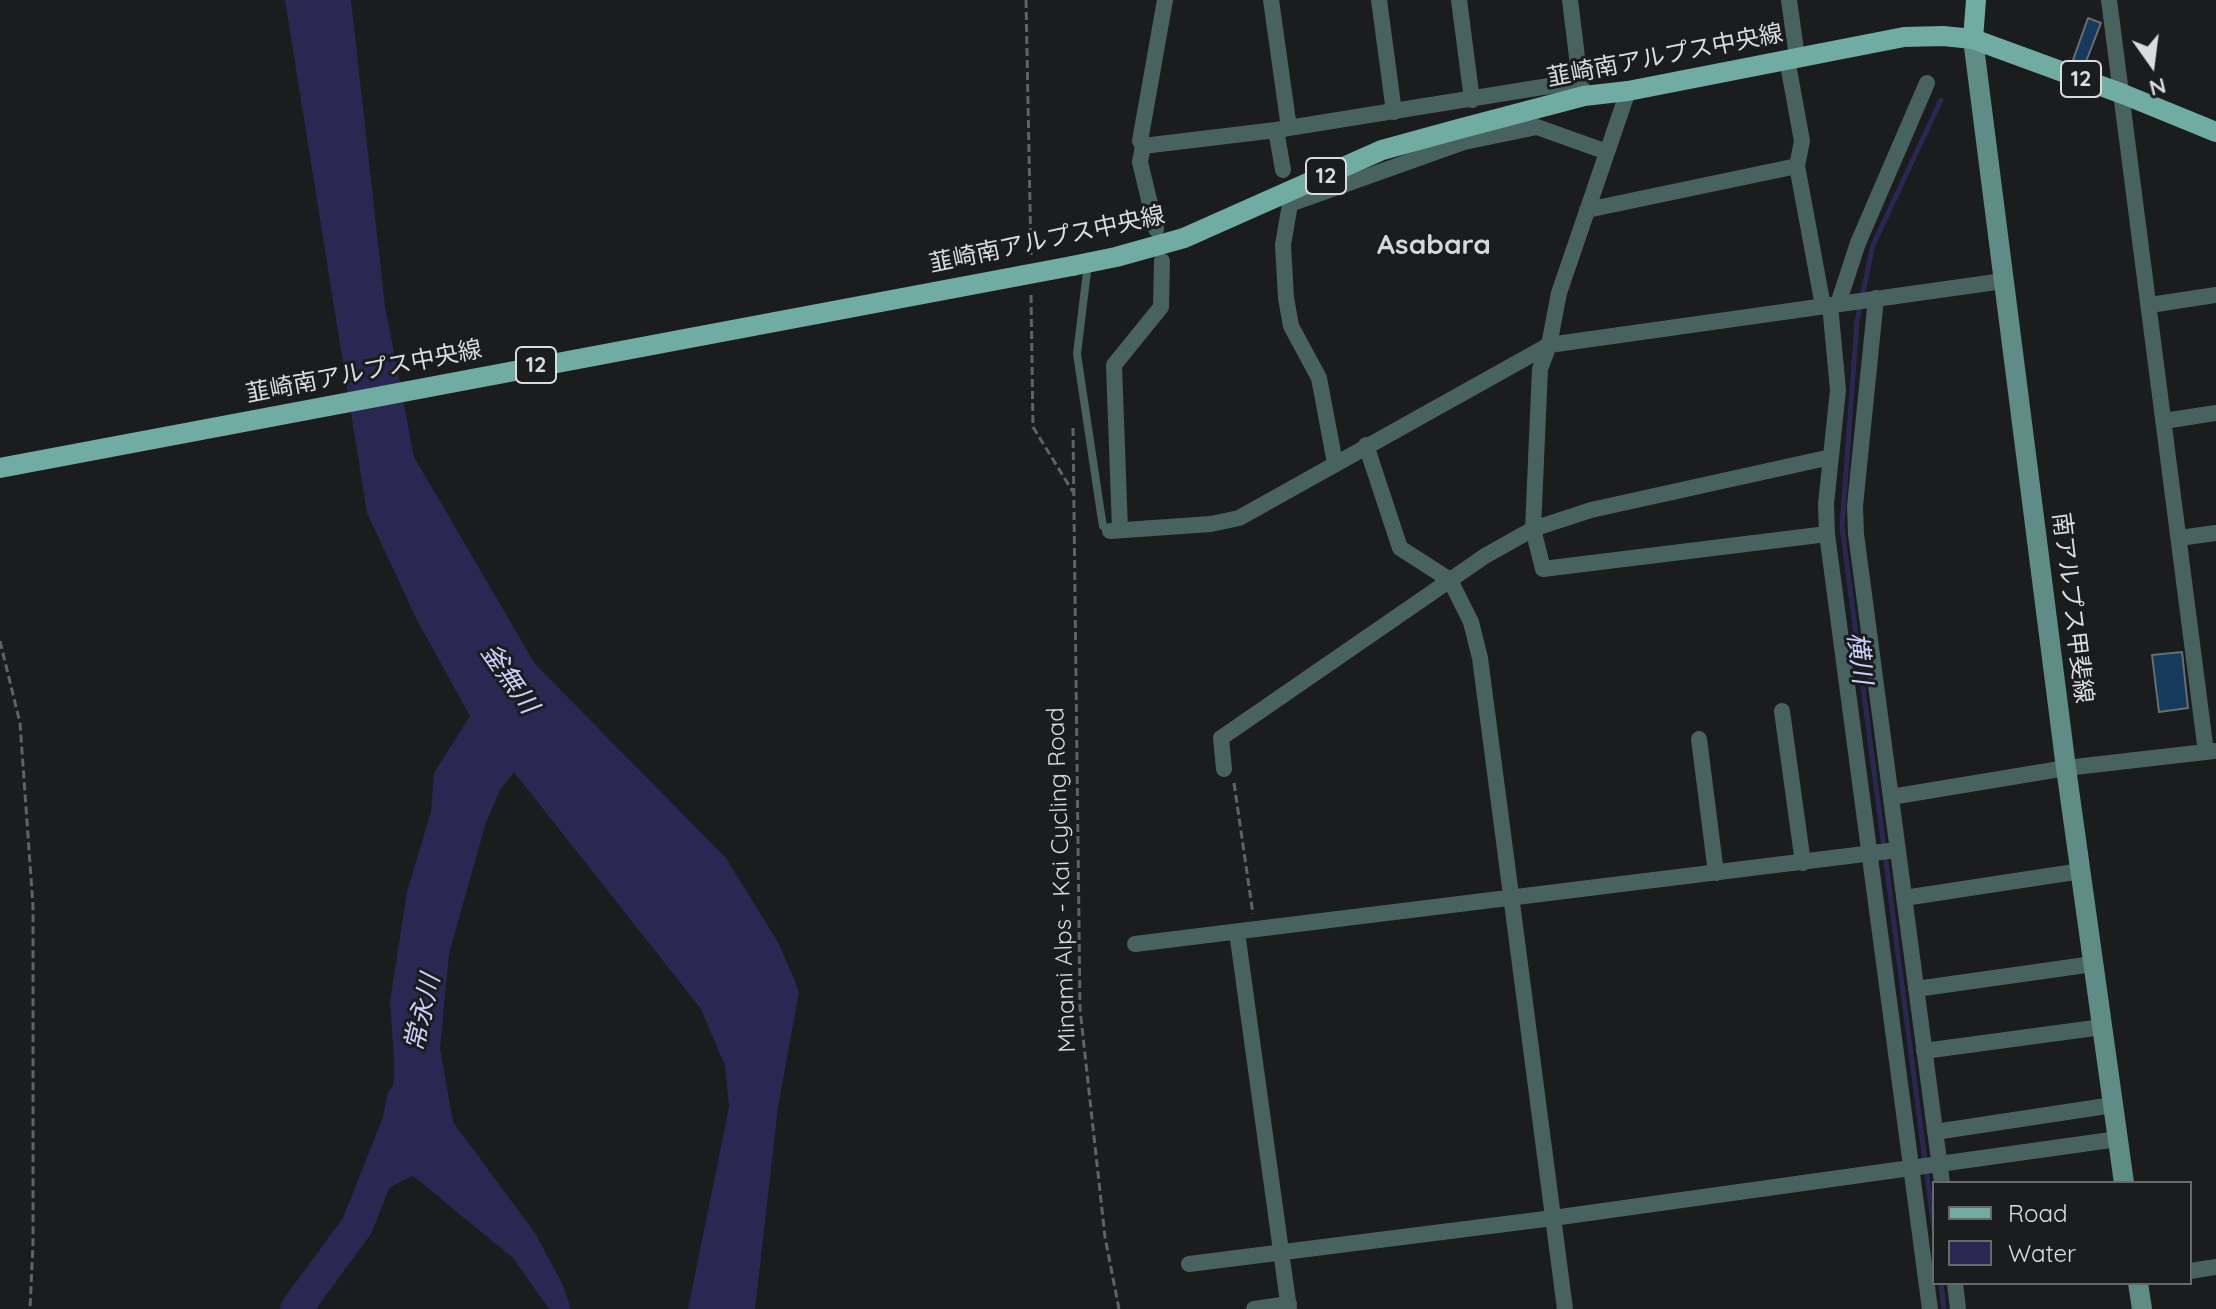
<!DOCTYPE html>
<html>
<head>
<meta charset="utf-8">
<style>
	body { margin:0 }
	#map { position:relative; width:2216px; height:1309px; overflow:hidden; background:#1a1c1d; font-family:Quicksand,sans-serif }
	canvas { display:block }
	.legend { position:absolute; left:1932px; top:1181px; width:260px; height:104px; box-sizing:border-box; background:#1a1c1d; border:2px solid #67696a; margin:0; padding:10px 14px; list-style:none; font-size:24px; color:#dbdcdd }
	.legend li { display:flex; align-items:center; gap:16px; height:40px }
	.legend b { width:40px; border:2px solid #67696a }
	.north { position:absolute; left:2112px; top:24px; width:80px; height:80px; -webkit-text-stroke:6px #1a1c1d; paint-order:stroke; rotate:166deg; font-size:22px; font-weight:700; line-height:32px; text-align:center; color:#dbdcdd }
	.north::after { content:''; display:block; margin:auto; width:28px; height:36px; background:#dbdcdd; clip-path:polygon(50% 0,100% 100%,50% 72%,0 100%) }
</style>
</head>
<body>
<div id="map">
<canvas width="2216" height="1309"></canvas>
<ul class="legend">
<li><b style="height:10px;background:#71aca3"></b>Road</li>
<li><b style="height:22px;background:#2a2852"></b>Water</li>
</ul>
<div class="north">N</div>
</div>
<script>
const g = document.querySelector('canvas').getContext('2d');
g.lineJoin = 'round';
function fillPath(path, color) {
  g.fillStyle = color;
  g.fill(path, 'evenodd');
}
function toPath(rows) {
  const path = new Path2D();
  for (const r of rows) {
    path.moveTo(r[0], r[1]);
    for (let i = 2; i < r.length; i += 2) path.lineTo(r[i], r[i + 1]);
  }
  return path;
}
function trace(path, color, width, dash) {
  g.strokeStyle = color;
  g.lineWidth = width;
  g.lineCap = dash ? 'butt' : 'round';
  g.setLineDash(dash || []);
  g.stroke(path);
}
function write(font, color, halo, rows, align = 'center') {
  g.font = font + ' Quicksand,"Noto Sans JP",sans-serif';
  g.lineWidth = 6;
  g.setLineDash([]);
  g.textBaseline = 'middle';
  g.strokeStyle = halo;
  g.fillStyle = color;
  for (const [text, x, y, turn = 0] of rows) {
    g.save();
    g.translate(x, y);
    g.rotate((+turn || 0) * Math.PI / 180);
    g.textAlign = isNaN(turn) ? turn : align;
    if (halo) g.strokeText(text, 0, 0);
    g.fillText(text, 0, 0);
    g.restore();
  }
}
const water = toPath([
	[285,0,351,0,385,306,414,457,535,664,726,858,779,944,799,991,778,1107,755,1309,688,1309,729,1107,725,1066,701,1009,514,772,500,790,486,822,449,954,440,1048,453,1122,535,1233,562,1283,571,1309,549,1309,513,1258,413,1176,368,1198,392,1137,394,1060,390,1001,407,892,431,811,434,773,470,716,417,620,367,513]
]);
const stream = toPath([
	[1934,1229,1842,527,1857,321,1873,245,1941,100],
	[1941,1283,1944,1309]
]);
const river = toPath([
	[296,1309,357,1226,398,1123,403,1099]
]);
const building = toPath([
	[2088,18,2101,23,2085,64,2073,60,2088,18],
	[2182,652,2188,708,2159,712,2152,655,2182,652]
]);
const path = toPath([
	[1026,0,1031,255],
	[1031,295,1033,427,1073,492],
	[1073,428,1080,1009,1105,1237,1119,1309],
	[0,641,20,723,33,906,33,1244,30,1309],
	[1234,783,1253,914]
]);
const lane = toPath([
	[1088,263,1077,354,1101,514,1103,526,1110,531]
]);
const street = toPath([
	[1165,0,1140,141,1143,146,1276,130,1580,81,1584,96],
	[1271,0,1289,128],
	[1379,0,1394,112],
	[1459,0,1472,100],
	[1570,0,1580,81],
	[1789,0,1797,57],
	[2109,0,2206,752],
	[1787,59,1802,141,1797,166],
	[1628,91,1559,293,1549,345,1540,369,1533,529,1543,569,1827,534],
	[1276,130,1283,170],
	[1143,146,1140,162,1156,229],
	[1587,210,1797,166,1823,306],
	[1876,298,1855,506,1856,534,1942,1183],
	[1838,304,1858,243,1927,83],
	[1830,305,1838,390,1826,504,1827,534,1930,1309],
	[2150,305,2216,295],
	[2164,421,2216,413],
	[1366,445,1400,548,1450,580,1471,622,1480,658,1491,742,1565,1309],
	[1335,463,1319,378,1291,326,1286,298,1283,245,1290,204,1464,142,1537,127,1607,152],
	[1120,530,1114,365,1161,307,1162,261],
	[1110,531,1211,524,1239,518,1549,345,2003,281],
	[2179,538,2216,533],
	[1782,711,1803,863],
	[1699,739,1716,873],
	[1224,769,1221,738,1485,556,1533,529,1591,510,1831,457],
	[1891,797,2066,768,2214,751],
	[1904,898,2081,871],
	[1237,932,1289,1309],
	[1135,944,1897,850],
	[1916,989,2093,964],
	[1924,1051,2102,1027],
	[1935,1132,2113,1105],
	[1189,1264,1553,1218,2118,1139],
	[2190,1271,2216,1267],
	[1955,1283,1958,1309],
	[1254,1309,1289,1304]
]);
const secondary = toPath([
	[1973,39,2066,768,2124,1183],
	[2138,1283,2142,1309]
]);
const primary = toPath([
	[1973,39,1976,0],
	[1072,266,1116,257,1184,238,1382,150,1455,130,1584,96,1628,91,1904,37,1943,36,1973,39,2123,94,2216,132]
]);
const primaryBridge = toPath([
	[0,468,1072,266]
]);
const shields = [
	[2081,79,40],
	[1326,176,40],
	[536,365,40]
];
const shieldNames = [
	["12",2081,79],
	["12",1326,176],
	["12",536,365]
];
const streetNames = [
	["韮崎南アルプス中央線",1665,56,-11],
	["韮崎南アルプス中央線",1047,240,-12],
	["韮崎南アルプス中央線",364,372,-11],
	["南アルプス甲斐線",2072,608,83],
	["Minami Alps - Kai Cycling Road",1062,880,-92]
];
const waterNames = [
	["横川",1859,658,83],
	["釜無川",509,679,55],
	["常永川",423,1013,-77]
];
const quarterNames = [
	["Asabara",1434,246]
];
fillPath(water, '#2a2852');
trace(stream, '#2a2852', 5);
trace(river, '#2a2852', 32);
fillPath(building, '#153a5c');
trace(building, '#6b6d6f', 2);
trace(path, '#606263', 3, [8, 4]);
trace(lane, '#48635f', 8);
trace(street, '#48635f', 16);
trace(secondary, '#5f8c85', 20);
trace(primary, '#71aca3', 20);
trace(primaryBridge, '#71aca3', 20);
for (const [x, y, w] of shields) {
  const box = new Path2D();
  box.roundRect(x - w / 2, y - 18, w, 36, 6);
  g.fillStyle = '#1a1c1d';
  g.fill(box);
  trace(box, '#dbdcdd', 2);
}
write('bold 22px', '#dbdcdd', null, shieldNames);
write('24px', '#dbdcdd', '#1a1c1d', streetNames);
write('italic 26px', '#cdcffc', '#1a1c1d', waterNames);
write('bold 28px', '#d5d8d9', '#1a1c1d', quarterNames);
</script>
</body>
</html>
